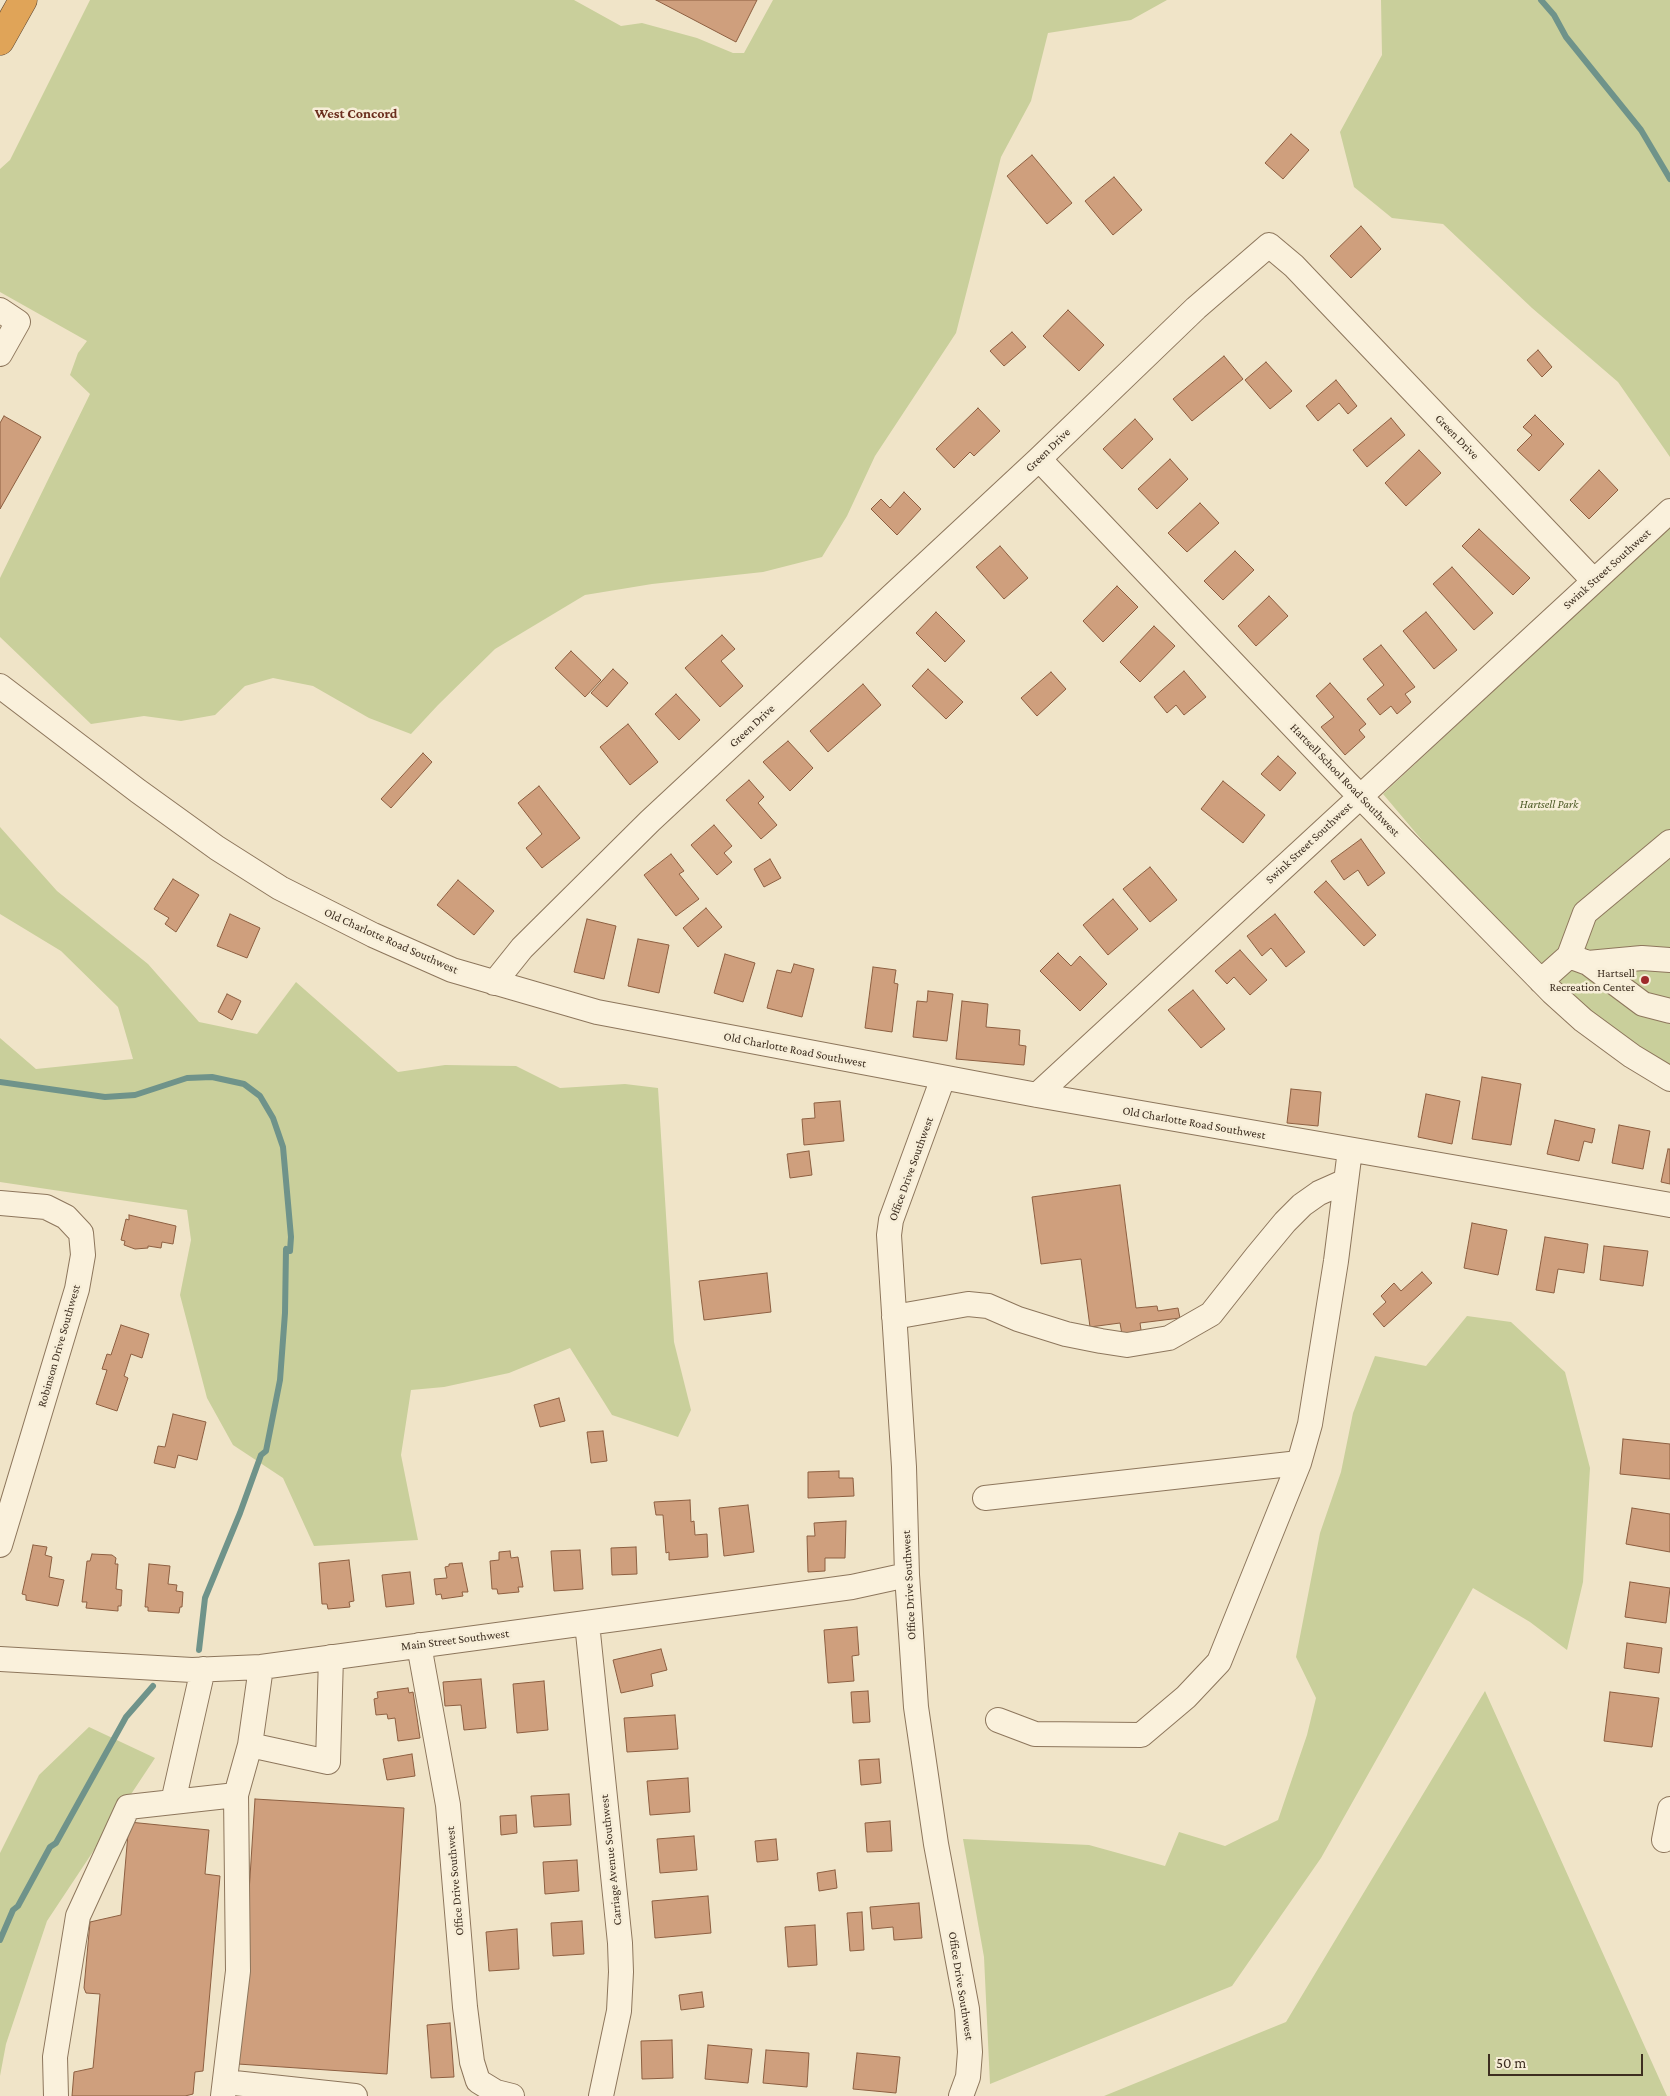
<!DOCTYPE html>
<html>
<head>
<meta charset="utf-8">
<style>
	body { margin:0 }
	#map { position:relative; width:1670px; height:2096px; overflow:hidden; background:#f0e4c8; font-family:"Crimson Pro",serif }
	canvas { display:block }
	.scale { position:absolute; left:1488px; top:2054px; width:155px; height:22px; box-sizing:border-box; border:2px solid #3d2e20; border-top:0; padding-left:6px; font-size:15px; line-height:18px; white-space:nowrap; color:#3d2e20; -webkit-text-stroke:4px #f7eed8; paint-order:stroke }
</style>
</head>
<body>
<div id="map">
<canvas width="1670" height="2096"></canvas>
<div class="scale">50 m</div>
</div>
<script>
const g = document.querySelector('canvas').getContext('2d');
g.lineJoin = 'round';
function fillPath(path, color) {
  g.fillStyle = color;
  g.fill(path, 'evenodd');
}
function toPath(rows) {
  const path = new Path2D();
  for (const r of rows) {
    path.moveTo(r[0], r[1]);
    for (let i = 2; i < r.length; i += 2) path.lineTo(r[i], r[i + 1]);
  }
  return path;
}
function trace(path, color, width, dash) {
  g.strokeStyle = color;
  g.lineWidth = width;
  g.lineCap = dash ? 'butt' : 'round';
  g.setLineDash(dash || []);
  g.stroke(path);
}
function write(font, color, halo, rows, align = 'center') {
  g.font = font + ' "Crimson Pro",serif';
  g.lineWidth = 5;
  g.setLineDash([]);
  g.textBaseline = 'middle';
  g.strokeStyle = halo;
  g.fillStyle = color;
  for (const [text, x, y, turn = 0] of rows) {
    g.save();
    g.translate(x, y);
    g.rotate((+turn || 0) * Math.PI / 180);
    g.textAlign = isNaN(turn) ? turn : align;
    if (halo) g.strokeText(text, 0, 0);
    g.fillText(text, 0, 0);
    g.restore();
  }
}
const green = toPath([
	[90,0,574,0,621,26,642,23,697,38,733,53,744,53,773,0,1167,0,1131,20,1048,33,1031,101,1001,157,956,333,875,456,847,516,822,557,763,572,652,584,585,595,495,649,438,705,411,734,369,718,313,686,273,678,245,686,215,715,181,721,144,716,91,724,0,637,0,578,90,394,70,375,78,353,87,341,0,292,0,169,10,160],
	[1381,0,1670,0,1670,457,1618,382,1532,308,1443,224,1392,218,1354,187,1340,132,1382,55],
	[1670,526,1670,1079,1541,981,1383,794],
	[0,827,57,891,148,964,199,1022,257,1034,296,982,398,1072,445,1065,516,1066,560,1088,625,1084,658,1088,674,1342,691,1410,678,1437,612,1415,570,1348,509,1373,444,1387,411,1390,401,1455,418,1540,314,1546,283,1478,233,1445,207,1398,180,1295,191,1240,187,1210,0,1182,0,1038,36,1069,133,1059,118,1007,61,951,0,914],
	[1467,1316,1511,1322,1565,1372,1590,1468,1583,1582,1567,1650,1530,1622,1473,1588,1321,1858,1232,1986,990,2084,984,1957,963,1839,1089,1845,1165,1866,1179,1832,1225,1846,1278,1820,1307,1735,1316,1698,1296,1657,1320,1533,1341,1472,1353,1413,1375,1356,1426,1366],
	[1485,1691,1667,2096,1104,2096,1286,2022],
	[89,1727,155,1758,47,1921,6,2044,0,2076,0,1853,39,1775]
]);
const stream = toPath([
	[1541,0,1554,15,1566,37,1641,130,1670,179],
	[0,1082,105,1097,135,1095,187,1078,212,1077,244,1084,260,1096,273,1118,283,1147,291,1237,290,1251,286,1249,285,1313,280,1380,266,1451,261,1455,240,1513,205,1598,199,1650],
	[0,1940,13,1910,18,1906,50,1847,56,1843,126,1717,153,1686]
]);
const building = toPath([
	[656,0,757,0,736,42,656,0],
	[1291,134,1309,150,1283,179,1265,163,1291,134],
	[1032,155,1072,203,1047,224,1007,176,1032,155],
	[1114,177,1142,210,1113,235,1085,201,1114,177],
	[1361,226,1381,249,1351,278,1330,256,1361,226],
	[1068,310,1104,345,1079,371,1043,336,1068,310],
	[1012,332,1026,347,1004,366,990,351,1012,332],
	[1538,350,1552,367,1542,377,1527,360,1538,350],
	[1224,356,1243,379,1192,421,1173,399,1224,356],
	[1266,362,1292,391,1270,409,1245,380,1266,362],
	[1336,380,1357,406,1348,414,1339,403,1318,421,1306,406,1336,380],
	[978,408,1000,431,974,456,970,452,954,468,936,449,978,408],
	[1535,415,1564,444,1539,471,1517,450,1532,435,1523,427,1535,415],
	[4,416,41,437,0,509,0,423,4,416],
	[1391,418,1405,435,1367,467,1353,450,1391,418],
	[1135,419,1153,439,1122,469,1103,449,1135,419],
	[1419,450,1441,473,1406,506,1385,483,1419,450],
	[1170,459,1188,479,1157,509,1138,489,1170,459],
	[1599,470,1618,490,1589,519,1570,500,1599,470],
	[904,492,921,509,897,535,871,509,881,499,890,508,904,492],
	[1200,503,1219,523,1187,552,1168,533,1200,503],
	[1479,529,1530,578,1513,595,1462,546,1479,529],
	[1000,546,1028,578,1004,599,976,567,1000,546],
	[1235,551,1254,570,1223,600,1204,581,1235,551],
	[1452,567,1493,613,1474,630,1433,584,1452,567],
	[1117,586,1138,607,1103,642,1083,621,1117,586],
	[1269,596,1288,616,1256,646,1238,626,1269,596],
	[936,612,965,641,945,662,916,633,936,612],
	[1426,612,1457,650,1434,669,1403,631,1426,612],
	[1154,626,1175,646,1140,682,1120,662,1154,626],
	[722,635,735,649,721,661,743,686,720,707,685,668,722,635],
	[1381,645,1415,687,1405,694,1411,702,1397,714,1391,706,1380,715,1367,699,1384,685,1363,659,1381,645],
	[571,651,601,680,585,697,555,668,571,651],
	[613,669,628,683,607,707,591,693,613,669],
	[928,669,963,702,946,719,912,686,928,669],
	[1184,671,1206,697,1184,715,1176,705,1167,713,1154,697,1184,671],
	[1051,672,1066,689,1037,716,1021,698,1051,672],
	[1330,683,1366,724,1359,730,1365,737,1345,755,1321,727,1334,717,1316,696,1330,683],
	[863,684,881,705,828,752,810,731,863,684],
	[676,694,700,720,679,740,655,714,676,694],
	[628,724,658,762,630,785,600,747,628,724],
	[788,741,813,768,790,791,763,762,788,741],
	[423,753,432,762,391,808,381,799,423,753],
	[1278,756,1296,773,1280,791,1261,774,1278,756],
	[749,780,764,797,758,803,777,825,761,839,726,800,749,780],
	[1223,781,1265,815,1243,843,1201,809,1223,781],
	[539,786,580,838,542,868,526,848,542,834,518,803,539,786],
	[714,825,732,846,724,853,732,862,717,875,691,845,714,825],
	[1361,839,1385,873,1368,886,1358,870,1344,880,1331,861,1361,839],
	[671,854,684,871,679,874,699,899,676,916,644,875,671,854],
	[770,859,781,878,764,887,754,869,770,859],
	[1150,867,1177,900,1150,922,1123,889,1150,867],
	[173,879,199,895,176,932,165,924,169,918,154,909,173,879],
	[458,880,494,911,474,935,437,905,458,880],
	[1326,881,1376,935,1364,946,1314,892,1326,881],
	[1113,899,1138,929,1108,955,1083,925,1113,899],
	[706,908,722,927,698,947,683,928,706,908],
	[230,914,260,928,247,958,217,946,230,914],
	[1275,914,1305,952,1286,967,1271,948,1262,956,1247,936,1275,914],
	[587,919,616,926,604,979,574,972,587,919],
	[638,939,669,945,659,993,628,986,638,939],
	[1240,950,1267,980,1250,995,1234,977,1227,984,1215,971,1240,950],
	[1058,953,1071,966,1080,956,1107,984,1080,1011,1040,971,1058,953],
	[725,954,755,963,743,1002,714,993,725,954],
	[794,964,814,969,802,1017,767,1008,777,970,791,973,794,964],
	[873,967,896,970,894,983,898,984,892,1032,865,1028,873,967],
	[1193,990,1225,1029,1201,1048,1168,1010,1193,990],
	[928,991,953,994,947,1041,913,1037,917,1001,927,1002,928,991],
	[227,994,241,1001,232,1020,218,1012,227,994],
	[962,1001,988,1004,986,1027,1020,1030,1019,1045,1026,1046,1024,1065,956,1059,962,1001],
	[1482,1077,1521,1084,1511,1145,1472,1139,1482,1077],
	[1291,1089,1321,1092,1318,1126,1287,1123,1291,1089],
	[1426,1094,1460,1101,1452,1144,1418,1137,1426,1094],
	[840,1101,844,1141,804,1145,802,1119,815,1118,814,1103,840,1101],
	[1555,1120,1595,1129,1592,1143,1584,1141,1579,1161,1547,1154,1555,1120],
	[1619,1125,1650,1131,1643,1169,1612,1163,1619,1125],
	[1668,1149,1670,1149,1670,1184,1661,1182,1668,1149],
	[809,1151,812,1175,790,1178,787,1154,809,1151],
	[1120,1185,1136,1308,1157,1306,1158,1311,1178,1308,1180,1318,1140,1323,1142,1337,1123,1340,1120,1323,1090,1327,1081,1259,1041,1264,1032,1197,1120,1185],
	[129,1215,176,1226,173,1244,162,1242,161,1248,148,1246,148,1248,135,1249,124,1245,125,1241,121,1240,126,1219,129,1220,129,1215],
	[1472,1223,1507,1230,1498,1275,1464,1268,1472,1223],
	[1545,1237,1588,1244,1584,1273,1558,1269,1554,1293,1536,1290,1545,1237],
	[1604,1246,1648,1251,1643,1286,1600,1280,1604,1246],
	[1422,1272,1432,1283,1384,1327,1373,1314,1386,1302,1381,1296,1394,1283,1401,1291,1422,1272],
	[767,1273,771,1312,704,1320,699,1281,767,1273],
	[121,1325,149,1334,142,1358,131,1354,124,1376,128,1378,117,1411,96,1404,107,1370,102,1369,107,1354,111,1355,121,1325],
	[559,1398,565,1421,540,1427,534,1405,559,1398],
	[173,1414,206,1422,197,1460,178,1455,175,1468,154,1463,158,1446,165,1447,173,1414],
	[603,1431,607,1461,591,1463,587,1432,603,1431],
	[1623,1439,1670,1444,1670,1479,1620,1474,1623,1439],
	[839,1471,839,1478,853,1478,854,1496,808,1498,808,1472,839,1471],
	[690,1500,691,1522,694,1521,695,1535,707,1534,708,1557,669,1560,669,1552,666,1553,663,1515,656,1515,654,1502,690,1500],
	[748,1505,754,1552,724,1556,719,1508,748,1505],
	[1632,1508,1670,1514,1670,1552,1626,1544,1632,1508],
	[846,1521,845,1558,825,1558,825,1571,808,1572,807,1536,815,1536,814,1523,846,1521],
	[33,1545,47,1547,45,1555,52,1557,49,1577,64,1580,58,1606,26,1600,26,1595,22,1594,33,1545],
	[636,1547,637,1574,612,1575,611,1548,636,1547],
	[580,1550,583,1589,554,1591,551,1551,580,1550],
	[510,1551,511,1558,518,1557,523,1587,518,1587,519,1592,498,1594,497,1589,492,1589,490,1561,499,1560,499,1552,510,1551],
	[92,1554,112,1555,116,1558,115,1564,118,1564,116,1589,122,1590,121,1606,118,1606,118,1611,86,1608,87,1602,82,1602,87,1561,90,1561,92,1554],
	[349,1560,354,1601,349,1602,350,1607,328,1609,327,1604,322,1604,319,1563,349,1560],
	[462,1563,468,1592,462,1592,463,1596,442,1599,441,1594,436,1595,434,1579,447,1578,445,1567,449,1566,449,1564,462,1563],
	[149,1564,170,1566,168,1584,177,1585,176,1591,183,1592,182,1607,180,1607,179,1613,148,1611,148,1607,145,1607,149,1564],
	[410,1572,414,1604,386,1607,382,1575,410,1572],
	[1630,1582,1670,1588,1666,1623,1625,1617,1630,1582],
	[857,1627,859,1655,852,1656,854,1681,828,1683,824,1630,857,1627],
	[1627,1643,1662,1648,1659,1673,1624,1668,1627,1643],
	[661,1649,667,1670,651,1674,653,1686,621,1693,613,1660,661,1649],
	[481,1679,486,1728,464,1730,461,1705,445,1706,443,1682,481,1679],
	[544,1681,548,1730,517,1733,513,1684,544,1681],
	[408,1688,409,1693,413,1692,420,1738,398,1741,395,1718,388,1719,387,1714,376,1715,374,1699,378,1698,377,1692,408,1688],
	[868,1691,870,1722,853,1723,851,1692,868,1691],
	[1610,1692,1659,1698,1652,1747,1604,1741,1610,1692],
	[675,1715,678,1749,627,1752,624,1718,675,1715],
	[412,1754,415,1776,387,1780,383,1759,412,1754],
	[879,1759,881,1783,861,1785,859,1760,879,1759],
	[688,1778,690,1812,650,1815,647,1781,688,1778],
	[569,1794,571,1825,534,1827,531,1796,569,1794],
	[255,1799,404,1808,387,2074,238,2064,255,1799],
	[516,1815,517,1833,501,1835,500,1816,516,1815],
	[890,1821,892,1851,867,1852,865,1823,890,1821],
	[129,1822,209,1830,205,1874,220,1876,203,2071,195,2072,193,2094,185,2096,72,2096,74,2072,93,2068,100,1994,86,1993,84,1988,90,1922,121,1915,129,1822],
	[694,1836,697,1870,660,1873,657,1839,694,1836],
	[776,1839,778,1860,757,1862,755,1841,776,1839],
	[577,1860,579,1891,545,1894,543,1862,577,1860],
	[835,1870,837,1888,819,1891,817,1873,835,1870],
	[708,1896,711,1933,655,1938,652,1901,708,1896],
	[919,1903,922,1938,894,1940,893,1927,872,1929,870,1907,919,1903],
	[862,1912,864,1950,850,1951,847,1913,862,1912],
	[582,1921,584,1954,553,1956,551,1923,582,1921],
	[815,1925,817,1965,788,1967,785,1927,815,1925],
	[517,1929,519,1969,489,1971,486,1932,517,1929],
	[702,1992,704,2007,681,2010,679,1995,702,1992],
	[450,2023,454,2077,431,2078,427,2025,450,2023],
	[672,2040,673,2078,642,2079,641,2041,672,2040],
	[708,2045,752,2049,748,2083,705,2079,708,2045],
	[766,2050,809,2053,807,2087,763,2083,766,2050],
	[857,2053,900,2057,896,2093,853,2089,857,2053]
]);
const minor = toPath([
	[0,310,18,322,0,354],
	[1039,459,1346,782,1552,992,1583,1020,1632,1056,1670,1079],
	[0,686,138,791,217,848,280,888,373,935,452,970,597,1012,1037,1095,1670,1205],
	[1569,956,1588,963,1643,1004,1670,1011],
	[1588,963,1642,958,1670,960],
	[1541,981,1569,956,1585,913,1670,842],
	[494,983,522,948,650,821,1039,459,1196,308,1269,245,1294,266,1594,581],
	[943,1078,891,1220,889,1235,904,1467,907,1575,916,1707,936,1844,967,2009,970,2052,968,2077,961,2096],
	[1037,1095,1670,511],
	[0,1203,46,1207,66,1217,81,1233,83,1255,77,1289,0,1545],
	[894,1317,968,1304,988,1306,1018,1319,1066,1334,1101,1341,1127,1345,1169,1338,1211,1314,1256,1257,1285,1222,1302,1205,1319,1193,1346,1181],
	[985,1498,1299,1463],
	[587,1623,620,1943,621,1972,619,2011,601,2096],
	[419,1645,448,1805,465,2007,472,2062,478,2081,496,2092,512,2096],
	[0,1659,192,1670,261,1667,852,1587,907,1575],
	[998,1720,1035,1734,1141,1735,1186,1697,1219,1662,1299,1463,1310,1424,1336,1261,1350,1150],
	[250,1745,261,1667],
	[173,1802,203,1669],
	[1664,1840,1670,1809],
	[225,2082,355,2096],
	[56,2096,55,2057,78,1916,128,1807,236,1795],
	[223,2096,238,1971,236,1795,250,1745,328,1762,331,1657]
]);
const highway = toPath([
	[0,41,23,0]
]);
const markers = [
	[1645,980,5,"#9e2a2b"]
];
const streetNames = [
	["Green Drive",1457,437,46],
	["Green Drive",1048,450,-44],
	["Swink Street Southwest",1607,569,-42],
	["Green Drive",752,726,-43],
	["Hartsell School Road Southwest",1345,780,46],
	["Swink Street Southwest",1309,843,-43],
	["Old Charlotte Road Southwest",391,941,24],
	["Old Charlotte Road Southwest",795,1050,11],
	["Old Charlotte Road Southwest",1194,1123,10],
	["Office Drive Southwest",911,1169,-70],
	["Robinson Drive Southwest",59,1346,-74],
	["Office Drive Southwest",909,1585,-93],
	["Main Street Southwest",455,1640,-7],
	["Carriage Avenue Southwest",611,1860,-96],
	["Office Drive Southwest",455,1881,-95],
	["Office Drive Southwest",961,1986,81]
];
const parkNames = [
	["Hartsell Park",1549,804]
];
const poiNames = [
	["Hartsell",1635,973],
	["Recreation Center",1635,987]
];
const neighbourhoodNames = [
	["West Concord",356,114]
];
fillPath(green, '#c9cf9b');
trace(stream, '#6f938a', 6);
fillPath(building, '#cf9f7d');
trace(building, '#8d5f41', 1);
trace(minor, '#8d765c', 26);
trace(highway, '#5b4430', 29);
trace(minor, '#faf1dc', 24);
trace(highway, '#e0a458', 28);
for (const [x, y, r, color] of markers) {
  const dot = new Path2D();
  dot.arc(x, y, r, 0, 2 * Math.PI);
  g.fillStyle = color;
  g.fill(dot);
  trace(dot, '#f7eed8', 2);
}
write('12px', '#3d2e20', '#f7eed8', streetNames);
write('italic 12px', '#4d5a26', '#f7eed8', parkNames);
write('12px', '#3d2e20', '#f7eed8', poiNames, 'right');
write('bold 14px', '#6b2e1e', '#f7eed8', neighbourhoodNames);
</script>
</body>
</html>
